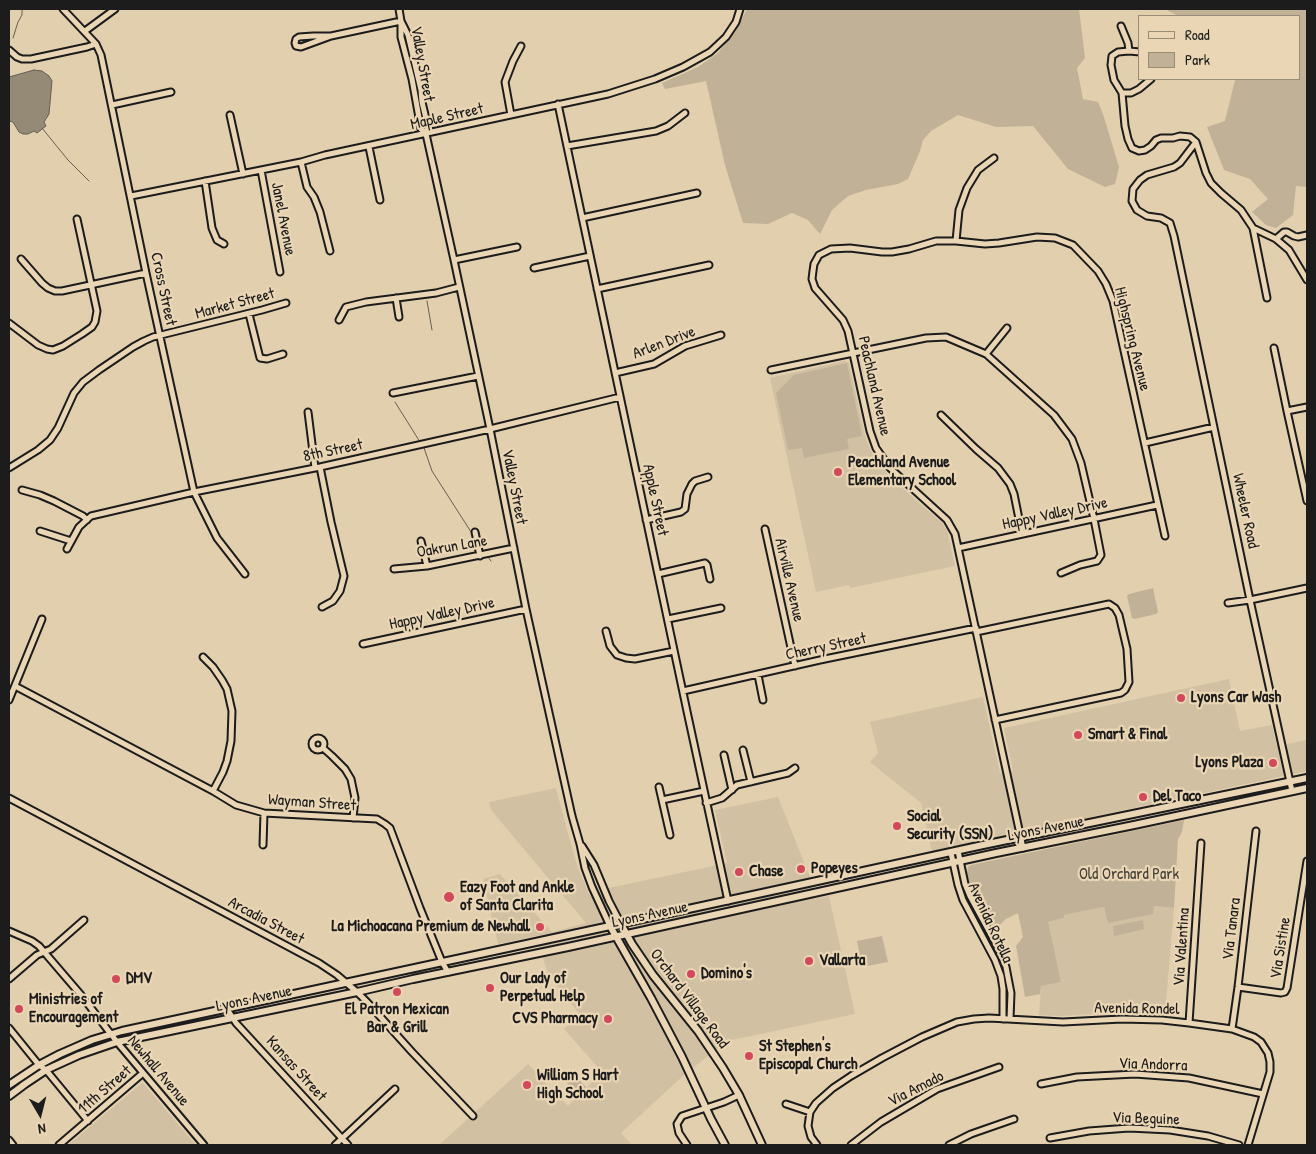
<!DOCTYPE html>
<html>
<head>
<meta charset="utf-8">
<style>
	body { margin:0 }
	#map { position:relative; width:1316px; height:1154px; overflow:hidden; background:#e2cfae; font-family:"Patrick Hand",sans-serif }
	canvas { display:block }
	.frame { position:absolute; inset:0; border:10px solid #1c1c1c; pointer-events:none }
	.legend { position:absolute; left:1138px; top:15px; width:162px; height:65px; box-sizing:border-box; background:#ead6b4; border:1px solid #988c77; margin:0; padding:6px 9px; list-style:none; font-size:15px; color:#1c1c1c }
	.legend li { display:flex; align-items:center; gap:10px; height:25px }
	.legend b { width:25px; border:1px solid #988c77 }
	.north { position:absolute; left:15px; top:1089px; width:50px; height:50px; -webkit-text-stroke:4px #ead6b4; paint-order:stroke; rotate:172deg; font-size:14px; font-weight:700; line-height:20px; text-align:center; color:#1c1c1c }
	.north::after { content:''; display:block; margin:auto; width:18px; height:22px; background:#1c1c1c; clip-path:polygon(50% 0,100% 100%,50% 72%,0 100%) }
</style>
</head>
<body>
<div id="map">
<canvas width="1316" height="1154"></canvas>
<div class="frame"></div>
<ul class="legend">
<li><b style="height:6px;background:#ead6b4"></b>Road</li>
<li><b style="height:14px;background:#c1b196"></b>Park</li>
</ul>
<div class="north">N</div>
</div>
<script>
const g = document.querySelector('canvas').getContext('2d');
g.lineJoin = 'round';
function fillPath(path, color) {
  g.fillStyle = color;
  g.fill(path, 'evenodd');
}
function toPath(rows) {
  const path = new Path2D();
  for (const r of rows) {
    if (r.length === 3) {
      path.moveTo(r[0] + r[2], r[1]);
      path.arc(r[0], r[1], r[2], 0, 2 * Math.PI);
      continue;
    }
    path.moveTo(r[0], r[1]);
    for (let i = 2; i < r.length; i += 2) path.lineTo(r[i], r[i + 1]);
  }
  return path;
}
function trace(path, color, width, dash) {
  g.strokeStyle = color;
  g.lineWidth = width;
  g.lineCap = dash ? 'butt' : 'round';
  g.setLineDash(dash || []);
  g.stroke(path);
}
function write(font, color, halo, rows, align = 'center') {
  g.font = font + ' "Patrick Hand",sans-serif';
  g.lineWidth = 4.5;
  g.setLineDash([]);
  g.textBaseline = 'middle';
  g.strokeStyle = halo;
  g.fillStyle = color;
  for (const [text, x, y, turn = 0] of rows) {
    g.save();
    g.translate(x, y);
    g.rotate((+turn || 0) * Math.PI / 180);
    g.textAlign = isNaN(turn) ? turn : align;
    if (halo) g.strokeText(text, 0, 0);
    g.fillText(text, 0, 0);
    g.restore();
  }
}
const built = toPath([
	[845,361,849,363,865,436,871,451,880,465,891,478,942,523,947,530,955,566,850,588,849,585,816,592,770,378],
	[1229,679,1240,731,1272,725,1277,746,1307,740,1307,771,1082,819,932,852,921,803,870,762,878,753,870,722,983,697,1000,773,1013,771,1004,728],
	[556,788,567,830,578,868,590,896,609,888,727,863,715,810,778,797,810,877,814,899,829,896,855,1014,727,1041,684,1075,621,1133,632,1145,439,1145,528,1064,568,1106,602,1072,564,1029,580,1015,548,974,536,936,498,944,483,879,500,874,552,932,586,923,491,810,489,802],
	[1154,906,1174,908,1165,1014,1111,1013,1060,1016,1039,1015,1041,986,1061,981,1047,922,1064,918,1063,915,1104,907,1108,923],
	[142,1082,196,1145,68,1145,142,1083]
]);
const green = toPath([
	[747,9,1079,9,1085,58,1077,68,1083,99,1098,102,1103,114,1119,167,1115,184,1105,187,1068,169,1033,126,996,127,958,115,931,131,923,140,920,151,908,179,898,184,866,190,848,196,832,210,820,234,808,220,792,213,768,224,743,223,725,165,706,81,665,89,662,83,698,67,718,53,735,32],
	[1165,9,1307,9,1307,187,1296,186,1293,215,1276,228,1266,225,1252,212,1268,199,1250,179,1224,170,1207,127,1225,121,1235,80,1238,79,1300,79,1300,16,1178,16],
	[847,363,862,436,847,439,849,449,804,458,802,448,788,450,776,393,794,375],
	[1153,588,1158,612,1156,614,1135,619,1132,618,1127,596,1129,594],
	[1184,820,1182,832,1178,839,1174,908,1154,906,1153,914,1108,923,1104,907,1064,915,1064,918,1048,922,1061,982,1041,986,1040,994,1025,997,1017,951,1016,946,1023,937,1018,913,1006,919,994,930,970,886,967,873,968,867,971,865],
	[1143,920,1144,929,1114,936,1113,926],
	[882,936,888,962,862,967,857,941],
	[574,1074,586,1087,577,1094,566,1082]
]);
const water = toPath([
	[34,70,42,71,49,76,52,81,49,114,44,122,46,126,37,133,34,131,28,134,23,134,19,132,13,122,9,121,9,77,34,70]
]);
const stream = toPath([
	[13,38,18,22,22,15,22,9],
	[42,128,68,160,89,181],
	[427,301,432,330],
	[395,402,420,442],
	[423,445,432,471,473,535],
	[488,557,491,561]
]);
const minor = toPath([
	[63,9,96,44,101,55,146,273,194,492,217,538,245,574],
	[399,9,401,21,401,37,412,79,421,129,426,134,454,260,490,429,526,609,572,816,580,844,585,868,592,887,610,926],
	[401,21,408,35,421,90,422,102,428,127,426,134],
	[1121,26,1128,43,1129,51],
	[85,31,115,9],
	[331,36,313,36,299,37,296,39,295,43,296,46,301,47,331,36,401,21],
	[9,50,17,57,22,59,31,59,87,47,96,44],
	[1140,52,1129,51,1118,52,1112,56,1111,65,1114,80,1122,93,1125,126,1128,139,1132,148,1139,151,1145,150,1151,146,1156,140,1161,138,1173,138,1180,136,1190,137,1196,142,1206,173,1211,183,1221,193,1241,210,1253,228,1267,298],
	[1122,93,1131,93,1139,89,1151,79],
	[558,104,688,716,728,901],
	[112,105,171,92],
	[230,115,243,174],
	[511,115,505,82,513,61,521,46],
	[1196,142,1180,163,1174,167,1147,175,1140,180,1133,189,1132,201,1137,210,1147,216,1161,218,1170,223,1174,236,1250,600,1292,791],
	[567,146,656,131,668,126,685,113],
	[369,147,380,200],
	[301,162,307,187,314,197,320,212,330,251],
	[261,170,280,272],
	[205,181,212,228,217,240,224,244],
	[131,196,301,162,325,155,608,94,655,79,683,67,710,52,726,37,736,22,740,9],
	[582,218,697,193],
	[1253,228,1276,239,1289,250,1307,280],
	[1276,239,1284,232,1287,232,1294,236,1298,237,1307,235],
	[956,241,959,210,967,188,978,170,994,158],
	[21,259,42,283,48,288,55,291,62,291,146,273],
	[454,260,517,247],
	[534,268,590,256],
	[597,289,709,265],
	[396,298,399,317],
	[249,314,260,358,267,359,283,354],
	[339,320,346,307,366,302,436,293,459,287],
	[9,323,38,345,47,349,53,350,63,346,82,334,92,327,95,322,97,311,77,219],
	[1274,348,1287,411,1307,501],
	[986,354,1007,328],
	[771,370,926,338,946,337,986,354,1054,415,1072,439,1081,463,1094,519,1101,555,1097,561,1080,565,1061,573],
	[615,373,654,364,685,346,721,335],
	[393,393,478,376],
	[1287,411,1307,407],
	[308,412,315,468],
	[941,415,976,449,998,468,1010,484,1014,494,1022,534],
	[1145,443,1214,427],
	[320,467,331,522,344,576,340,591,333,601,322,607],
	[9,468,38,450,50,440,58,428,74,393,83,382,99,370,133,347,144,341,153,337,262,310,286,303],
	[22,490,40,495,54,501,83,516,87,520],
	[646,520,681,512,685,509,687,494,692,484,695,481,708,477],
	[765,529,795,666],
	[40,531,71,541],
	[475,532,480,556],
	[421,541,427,566],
	[958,548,1157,505],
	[67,549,79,527,91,516,194,492,320,467,490,429,620,397],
	[394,569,427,566,514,548],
	[658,574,705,563,707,565,710,579],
	[1228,603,1250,600,1307,588],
	[668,619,721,608],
	[606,631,610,646,617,655,626,658,635,659,674,651],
	[976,632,1109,604,1115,608,1119,615,1127,649,1129,682,1125,690,1121,693,995,720],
	[363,644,526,609],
	[203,657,213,667,222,680,227,689,232,711,231,741,227,761,223,772,213,791],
	[758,675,763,700],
	[15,686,213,791,236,805,264,813,377,819,385,824,390,828,420,908,442,962,448,972],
	[683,691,820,660,976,628],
	[9,700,42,619],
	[318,744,6],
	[323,748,332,756,345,769,351,779,355,798,353,818],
	[743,750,751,782],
	[724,755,732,790],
	[659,787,670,835],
	[9,798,319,963,337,975,357,992,367,1002,412,1052,473,1116],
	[662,800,704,791],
	[706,803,722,798,737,785,788,773,795,768],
	[263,845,264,813],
	[582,846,594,865,609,901,621,924],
	[1023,848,955,534,947,520,890,468,876,448,870,431,848,331,843,320,815,288,812,279,813,271,814,264,819,255,831,249,850,248,882,252,892,252,909,249,936,241,956,241,985,244,999,243,1037,237,1055,238,1073,245,1098,271,1106,284,1113,301,1165,536],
	[958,851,965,884,970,896,1001,953,1006,967,1011,993,1010,1019],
	[951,853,958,885,963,900,995,960,1001,976,1003,989,1003,1019],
	[9,931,32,941,39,946,81,995,117,1042,204,1145],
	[9,979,37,955,51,949,84,920],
	[1238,987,1281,993,1285,992,1287,988,1307,861],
	[227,1009,236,1023,348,1145],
	[1189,1023,1201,843],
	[9,1028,39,1065,46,1070,88,1121],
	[1232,1029,1238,987,1256,831],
	[1041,1084,1077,1077,1135,1074,1189,1078,1263,1094],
	[786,1104,810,1112],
	[1050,1138,1089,1131,1129,1128,1170,1130,1208,1136,1239,1145],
	[9,1140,13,1145],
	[59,1145,143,1073],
	[335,1145,395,1089],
	[687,1145,679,1133,677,1124,682,1116,724,1102,739,1095],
	[817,1145,811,1137,808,1126,810,1112,816,1103,833,1088,851,1076,882,1058,922,1037,957,1022,974,1019,989,1018,1063,1022,1122,1019,1162,1020,1189,1023,1232,1029,1254,1037,1261,1042,1268,1053,1270,1062,1270,1072,1248,1145],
	[851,1145,881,1122,937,1089,999,1067],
	[949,1145,971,1134,1014,1119]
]);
const major = toPath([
	[621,924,632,944,653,975,698,1031,723,1068,739,1095,762,1145],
	[610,926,651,998,682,1057,711,1119,725,1145],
	[9,1085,39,1065,60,1054,92,1040,122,1031,610,926,983,845,1307,778],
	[9,1096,25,1084,46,1070,79,1055,117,1042,357,992,413,979,568,947,996,853,1134,825,1307,788]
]);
const markers = [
	[838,472,5,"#d1495b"],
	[1181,698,5,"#d1495b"],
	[1078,735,5,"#d1495b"],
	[1273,763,5,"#d1495b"],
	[1143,797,5,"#d1495b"],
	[897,826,5,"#d1495b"],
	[801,869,5,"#d1495b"],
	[739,872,5,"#d1495b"],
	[449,897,6,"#d1495b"],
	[540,927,5,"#d1495b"],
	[809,961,5,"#d1495b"],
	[691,974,5,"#d1495b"],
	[116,979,5,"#d1495b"],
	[490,988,5,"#d1495b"],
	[397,992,5,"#d1495b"],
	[19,1009,5,"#d1495b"],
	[608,1019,5,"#d1495b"],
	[749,1056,5,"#d1495b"],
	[527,1085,5,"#d1495b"]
];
const streetNames = [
	["Valley Street",422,64,80],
	["Maple Street",447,117,-13],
	["Janel Avenue",283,219,79],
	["Cross Street",163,289,78],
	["Market Street",235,304,-15],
	["Highspring Avenue",1132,339,76],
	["Arlen Drive",664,343,-21],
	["Peachland Avenue",874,386,77],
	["8th Street",333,451,-12],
	["Valley Street",514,487,79],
	["Apple Street",655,500,78],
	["Wheeler Road",1245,511,78],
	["Happy Valley Drive",1055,514,-12],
	["Oakrun Lane",452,547,-10],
	["Airville Avenue",789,580,77],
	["Happy Valley Drive",442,614,-12],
	["Cherry Street",826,647,-12],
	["Wayman Street",312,803,4],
	["Lyons Avenue",1046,829,-11],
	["Lyons Avenue",650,915,-12],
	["Arcadia Street",266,921,28],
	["Avenida Rotella",990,923,65],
	["Via Tanara",1232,929,-83],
	["Via Valentina",1182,947,-86],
	["Via Sistine",1281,948,-81],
	["Lyons Avenue",254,999,-12],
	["Orchard Village Road",689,999,53],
	["Avenida Rondel",1137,1009,1],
	["Via Andorra",1153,1065,2],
	["Kansas Street",296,1069,48],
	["Newhall Avenue",158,1071,50],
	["Via Amado",916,1089,-27],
	["11th Street",105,1090,-41],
	["Via Beguine",1146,1119,2]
];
const poiNames = [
	["Peachland Avenue",848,463],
	["Elementary School",848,481],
	["Lyons Car Wash",1191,698],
	["Smart & Final",1088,735],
	["Lyons Plaza",1263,763,"right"],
	["Del Taco",1153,797],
	["Social",907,817],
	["Security (SSN)",907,835],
	["Popeyes",811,869],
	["Chase",749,872],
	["Eazy Foot and Ankle",460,888],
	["of Santa Clarita",460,906],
	["La Michoacana Premium de Newhall",530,927,"right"],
	["Vallarta",819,961],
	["Domino's",701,974],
	["DMV",126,979],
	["Our Lady of",500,979],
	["Perpetual Help",500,997],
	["Ministries of",29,1000],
	["Encouragement",29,1018],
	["El Patron Mexican",397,1010,"center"],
	["Bar & Grill",397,1028,"center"],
	["CVS Pharmacy",598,1019,"right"],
	["St Stephen's",759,1047],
	["Episcopal Church",759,1065],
	["William S Hart",537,1076],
	["High School",537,1094]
];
const parkNames = [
	["Old Orchard Park",1129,875]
];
fillPath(built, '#d2c0a2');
fillPath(green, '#c1b196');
fillPath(water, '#958a76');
trace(water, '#655e52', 1);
trace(stream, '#655e52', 1);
trace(minor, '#1c1c1c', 9);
trace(major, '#1c1c1c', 10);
trace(minor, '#ead6b4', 5);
trace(major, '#ead6b4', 6);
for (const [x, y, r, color] of markers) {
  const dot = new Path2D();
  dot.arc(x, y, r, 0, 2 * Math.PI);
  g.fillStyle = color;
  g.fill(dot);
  trace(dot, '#ead6b4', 2);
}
write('16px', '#1c1c1c', '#ead6b4', streetNames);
write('bold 16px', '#1c1c1c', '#ead6b4', poiNames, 'left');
write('16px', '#45413a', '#ead6b4', parkNames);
</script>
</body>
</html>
